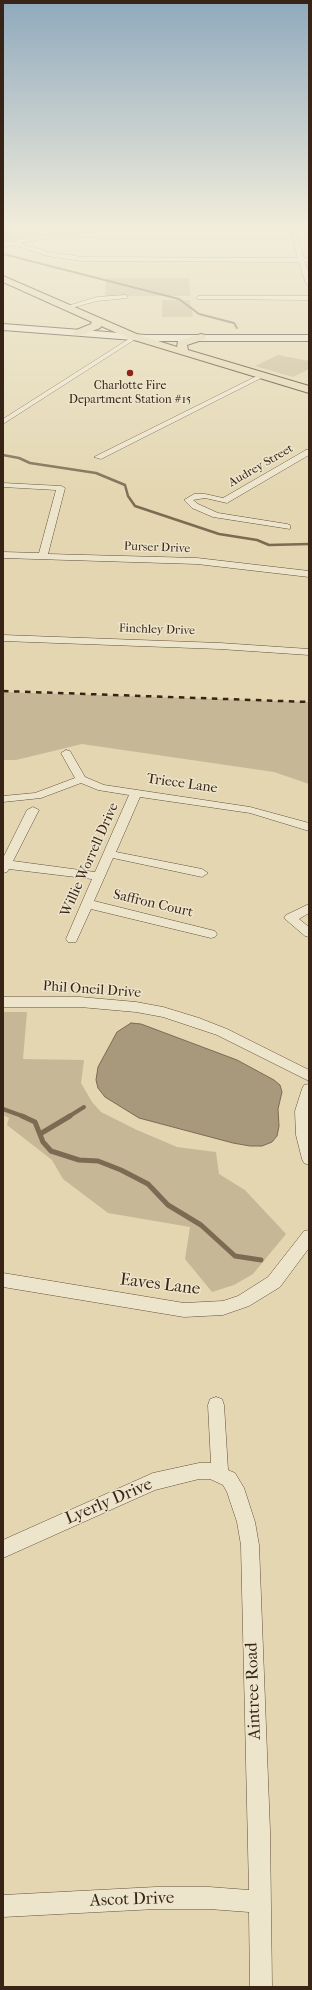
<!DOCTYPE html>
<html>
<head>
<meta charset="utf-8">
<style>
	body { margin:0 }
	#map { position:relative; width:312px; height:1990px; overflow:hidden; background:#e3d6b0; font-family:"IM FELL French Canon",serif }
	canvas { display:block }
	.frame { position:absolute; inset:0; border:4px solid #382416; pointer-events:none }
</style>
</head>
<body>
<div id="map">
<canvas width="312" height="1990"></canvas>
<div class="frame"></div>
</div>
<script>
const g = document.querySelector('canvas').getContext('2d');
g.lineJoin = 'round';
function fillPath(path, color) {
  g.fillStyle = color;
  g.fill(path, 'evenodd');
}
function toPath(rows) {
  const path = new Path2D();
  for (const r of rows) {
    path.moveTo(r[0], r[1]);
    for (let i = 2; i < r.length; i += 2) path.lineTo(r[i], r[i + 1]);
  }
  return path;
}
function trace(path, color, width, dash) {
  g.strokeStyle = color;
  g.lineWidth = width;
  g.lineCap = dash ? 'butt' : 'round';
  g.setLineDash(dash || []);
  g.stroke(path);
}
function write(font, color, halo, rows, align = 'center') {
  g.font = font + ' "IM FELL French Canon",serif';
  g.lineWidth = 3;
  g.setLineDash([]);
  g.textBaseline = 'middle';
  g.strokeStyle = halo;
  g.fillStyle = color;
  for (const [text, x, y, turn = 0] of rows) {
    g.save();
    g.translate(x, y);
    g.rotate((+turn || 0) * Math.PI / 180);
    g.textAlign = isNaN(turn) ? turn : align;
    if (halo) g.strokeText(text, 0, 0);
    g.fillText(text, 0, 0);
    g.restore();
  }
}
const green = toPath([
	[3,227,23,227,42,234,3,243],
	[106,278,189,278,190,296,105,296],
	[162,300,190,300,193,317,162,317],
	[278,355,309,361,309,369,293,377,255,366],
	[3,692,309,702,309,784,274,772,82,744,16,760,3,760],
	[3,1012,27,1012,23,1059,84,1060,81,1083,92,1102,101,1112,137,1130,177,1147,216,1152,219,1174,245,1190,286,1234,253,1274,234,1285,212,1292,185,1259,190,1227,108,1213,63,1179,52,1160,7,1125,9,1118,3,1115]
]);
const water = toPath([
	[131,1023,141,1024,237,1060,274,1080,280,1085,282,1092,278,1109,279,1126,277,1136,272,1142,262,1146,250,1146,233,1143,139,1118,105,1097,98,1088,96,1080,98,1067,117,1032,131,1023]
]);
const streamFar3 = toPath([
	[3,254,179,299,199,314,234,323,237,328]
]);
const streamFar2 = toPath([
	[3,455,19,458,30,463,96,473,125,485,128,496,135,506,219,534,257,540,269,545,309,544]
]);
const streamFar1 = toPath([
	[3,1109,25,1117],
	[68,1117,84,1107]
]);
const stream = toPath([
	[22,1116,35,1122,43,1142,51,1151,79,1160,98,1161,121,1170,148,1184,168,1205,201,1225,235,1256,261,1260],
	[40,1134,70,1116]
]);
const street = toPath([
	[115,227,143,227,140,229,74,233,21,243,48,252,82,257,298,258,289,227,295,227,304,258,309,258,309,262,305,262,309,274,309,286,306,284,299,262,82,261,47,256,14,245,3,247,3,243,74,229,115,227],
	[125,295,127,296,127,298,97,301,67,309,64,307,97,297,125,295],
	[199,296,309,296,309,300,197,299,197,297,199,296],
	[135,335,138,337,137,338,3,424,3,419,135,335],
	[259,375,265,376,101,459,94,457,259,375],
	[306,450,309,450,309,455,227,503,205,498,193,500,198,504,218,513,287,524,290,525,290,529,213,517,192,508,184,500,194,494,205,494,223,498,306,450],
	[3,483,61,486,65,488,48,554,197,558,309,571,309,577,197,564,3,558,3,552,39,553,56,490,3,487,3,483],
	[3,635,220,643,309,649,309,655,220,649,3,641,3,635],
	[66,750,70,751,85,777,104,785,250,807,309,823,309,831,250,813,140,797,116,852,202,869,208,873,202,877,113,858,94,901,211,930,215,931,217,934,215,937,211,938,91,909,76,942,68,942,66,939,92,879,9,869,7,872,3,873,3,858,27,810,33,807,39,810,13,861,95,872,129,795,98,790,81,783,41,798,3,802,3,796,35,793,75,778,61,753,66,750],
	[309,904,309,913,299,919,309,927,309,937,305,936,284,918,286,915,309,904],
	[3,997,80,997,136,1002,163,1007,199,1018,227,1029,309,1070,309,1081,217,1035,163,1017,136,1012,80,1007,3,1007,3,997],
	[309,1084,309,1165,304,1163,302,1159,296,1135,295,1111,302,1089,304,1085,309,1084],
	[309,1230,309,1248,280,1287,249,1306,223,1315,184,1317,3,1287,3,1273,184,1303,223,1301,238,1296,268,1277,304,1231,309,1230],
	[216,1397,222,1399,224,1405,228,1470,235,1473,244,1488,255,1522,259,1545,270,1831,272,1987,250,1987,249,1912,209,1909,156,1909,3,1917,3,1895,156,1887,209,1887,249,1890,241,1545,237,1522,227,1492,223,1485,210,1479,199,1479,155,1490,3,1558,3,1540,153,1473,199,1463,211,1463,208,1405,210,1399,216,1397]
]);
const secondary = toPath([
	[3,324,146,335,309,335,309,341,146,341,3,330,3,324]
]);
const primary = toPath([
	[3,276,139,335,177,347,178,341,201,334,205,335,206,337,205,339,187,345,188,350,309,386,309,393,131,339,101,326,100,328,82,335,74,335,73,333,74,331,91,324,92,322,3,282,3,276]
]);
const rail = toPath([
	[3,691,309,702]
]);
const markers = [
	[130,373,4,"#8f2418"]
];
const farPoinames = [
	["Charlotte Fire",130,386],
	["Department Station #15",130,400]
];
const farStreetnames = [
	["Audrey Street",261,466,-30],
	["Purser Drive",157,548,2],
	["Finchley Drive",157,630,2]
];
const streetNames = [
	["Triece Lane",182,784,8],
	["Willie Worrell Drive",90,860,-66],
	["Saffron Court",153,904,13],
	["Phil Oneil Drive",92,990,4]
];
const nearStreetnames = [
	["Eaves Lane",160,1285,7],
	["Lyerly Drive",109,1502,-23],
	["Aintree Road",254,1691,-92],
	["Ascot Drive",132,1900,-2]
];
fillPath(green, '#c6b896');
fillPath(water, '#a9997c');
trace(water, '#7c6a53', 1);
trace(streamFar3, '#7c6a53', 2);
trace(streamFar2, '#7c6a53', 2.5);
trace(streamFar1, '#7c6a53', 4);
trace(stream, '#7c6a53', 5);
trace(street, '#63503c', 1);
trace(secondary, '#382416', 2);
trace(primary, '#382416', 2);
fillPath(street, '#ede4cc');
fillPath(secondary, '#ede4cc');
fillPath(primary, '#e3d6b0');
trace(rail, '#382416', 2.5, [5.5, 5.5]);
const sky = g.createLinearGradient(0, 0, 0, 505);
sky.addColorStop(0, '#8fa9bd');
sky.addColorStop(0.45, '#f2eddb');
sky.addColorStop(1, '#f2eddb00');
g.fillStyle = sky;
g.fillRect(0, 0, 312, 505);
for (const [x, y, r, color] of markers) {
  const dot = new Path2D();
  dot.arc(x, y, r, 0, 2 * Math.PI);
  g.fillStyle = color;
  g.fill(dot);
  trace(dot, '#ede4cc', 1.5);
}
write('12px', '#382416', '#ede4cc', farPoinames);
write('12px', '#382416', '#ede4cc', farStreetnames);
write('14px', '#382416', '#ede4cc', streetNames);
write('17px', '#382416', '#ede4cc', nearStreetnames);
</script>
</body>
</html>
